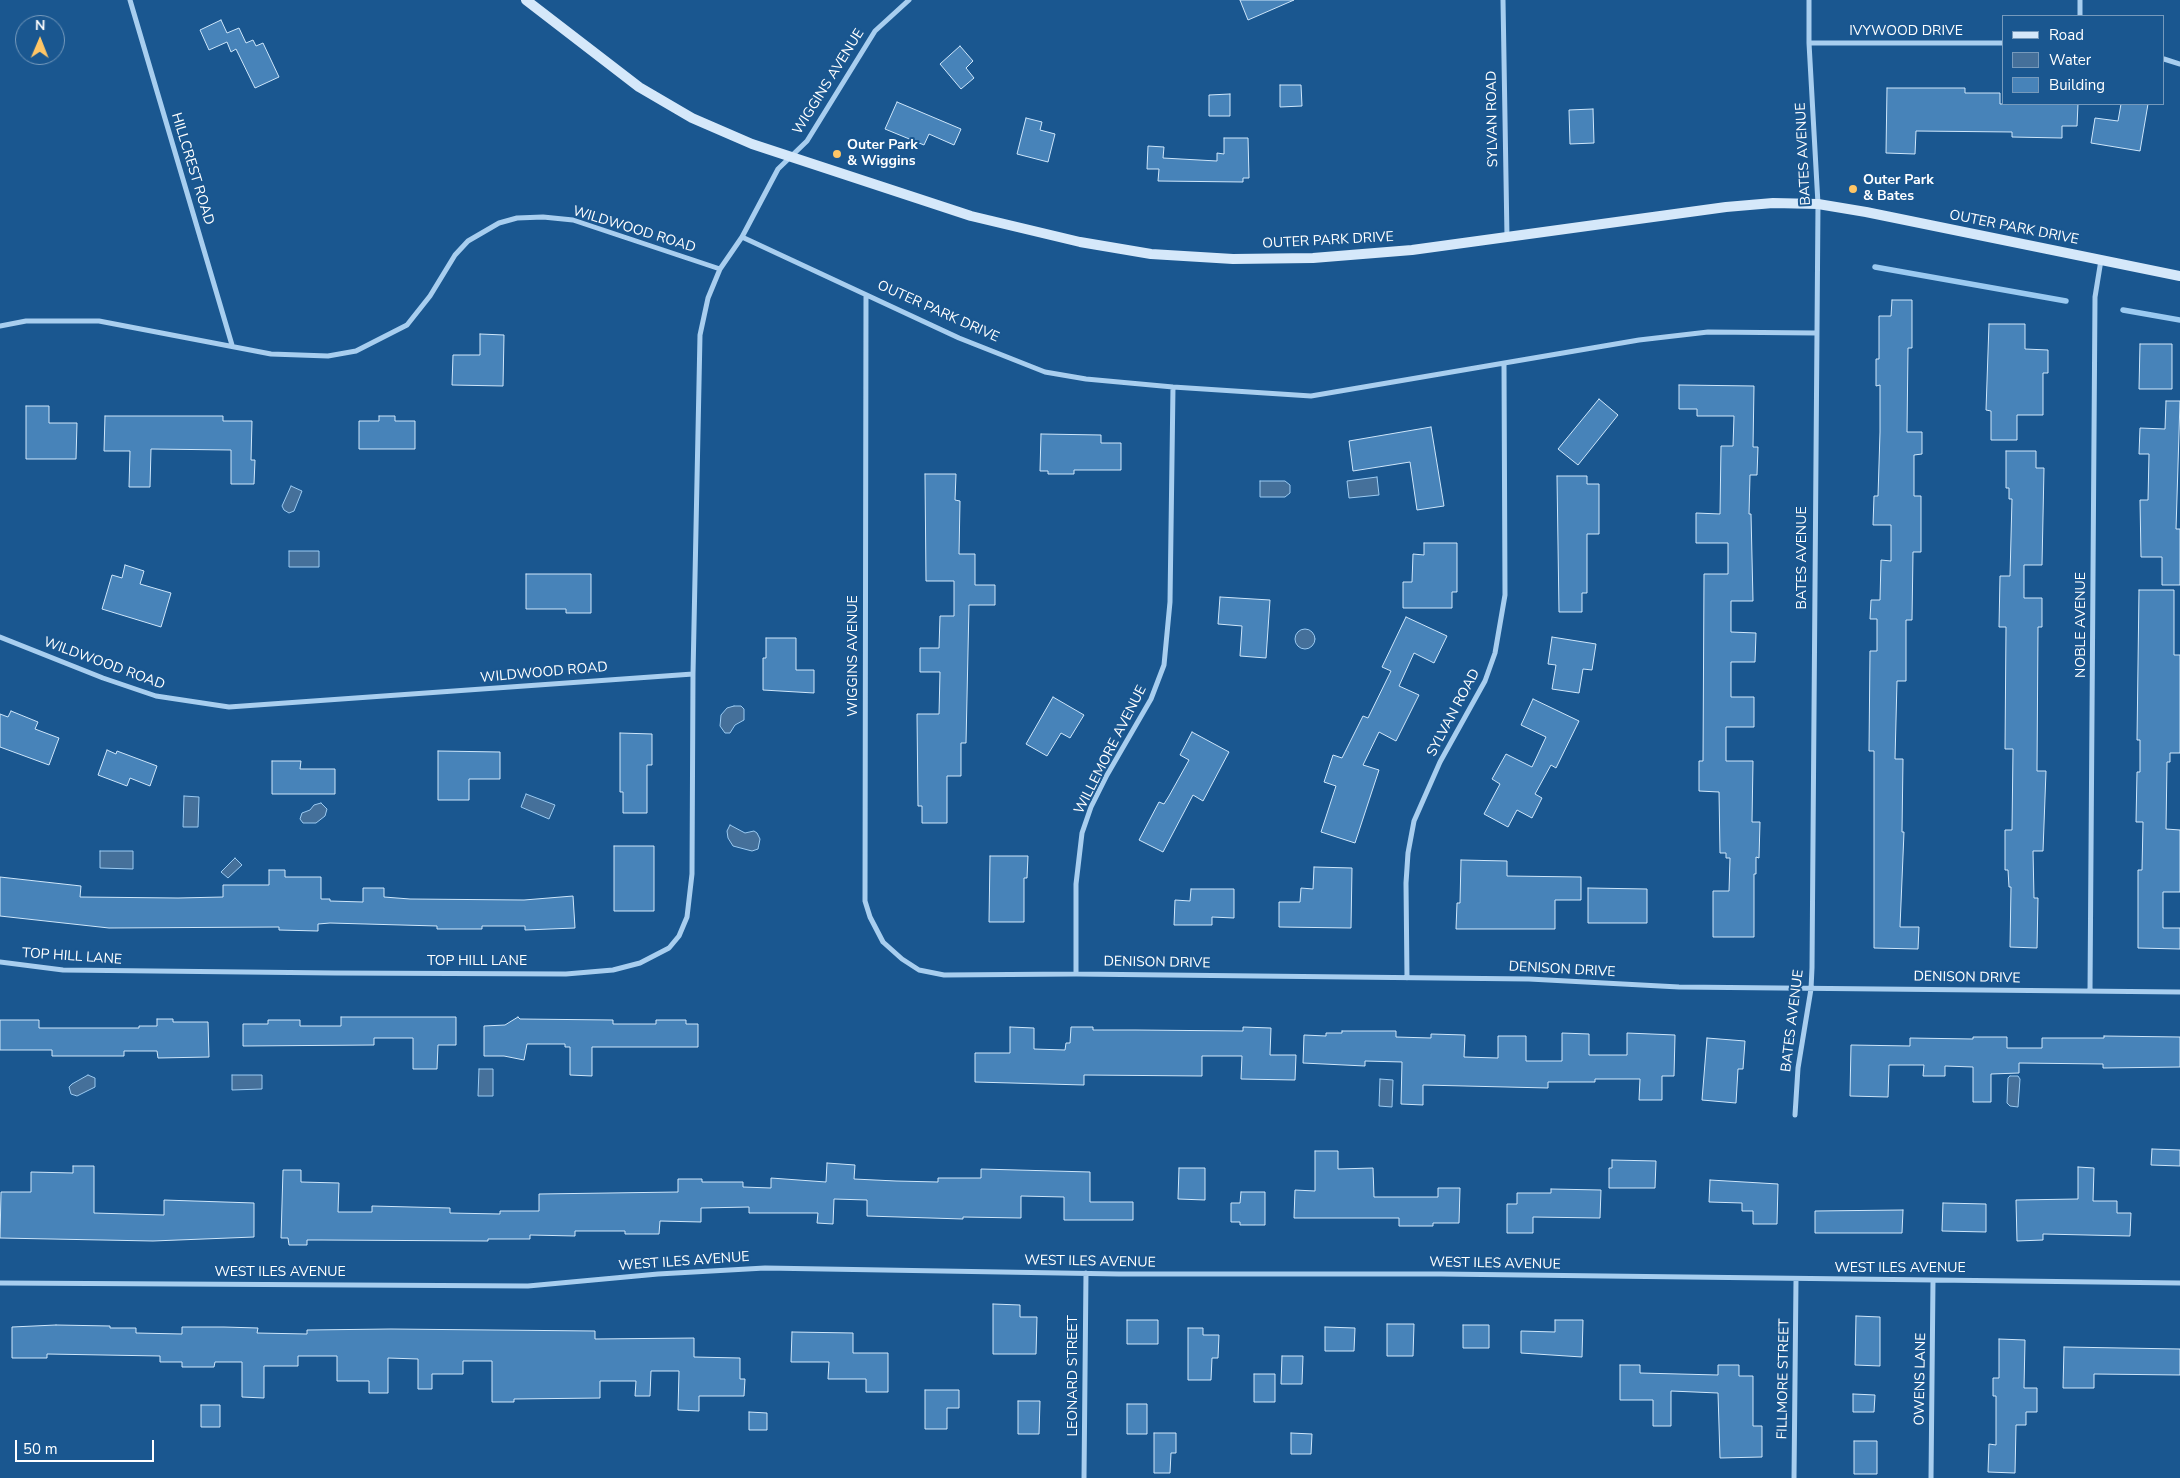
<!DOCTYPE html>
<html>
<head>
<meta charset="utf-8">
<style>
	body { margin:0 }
	#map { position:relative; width:2180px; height:1478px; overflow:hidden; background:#1a5790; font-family:"Nunito Sans",sans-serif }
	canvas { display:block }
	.legend { position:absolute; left:2002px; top:15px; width:162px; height:90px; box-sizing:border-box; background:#1a5790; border:1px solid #769abc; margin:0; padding:6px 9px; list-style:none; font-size:15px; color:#fff }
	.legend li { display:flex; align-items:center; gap:10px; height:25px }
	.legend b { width:25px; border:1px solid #769abc }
	.north { position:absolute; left:15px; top:15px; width:50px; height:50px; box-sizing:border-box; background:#1a5790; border:1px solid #769abc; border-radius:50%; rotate:1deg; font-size:14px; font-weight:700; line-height:20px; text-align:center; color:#fff }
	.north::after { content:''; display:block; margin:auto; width:18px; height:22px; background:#ffc666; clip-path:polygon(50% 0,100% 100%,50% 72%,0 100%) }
	.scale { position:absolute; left:15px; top:1440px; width:139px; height:22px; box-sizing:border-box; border:2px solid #fff; border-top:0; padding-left:6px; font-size:15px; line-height:18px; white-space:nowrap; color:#fff; -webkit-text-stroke:4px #1a5790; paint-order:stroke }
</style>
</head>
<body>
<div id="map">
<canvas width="2180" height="1478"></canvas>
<ul class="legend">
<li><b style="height:6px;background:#d5e8fa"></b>Road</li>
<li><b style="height:14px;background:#45709a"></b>Water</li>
<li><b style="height:14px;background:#4783b9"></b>Building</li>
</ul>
<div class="north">N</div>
<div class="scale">50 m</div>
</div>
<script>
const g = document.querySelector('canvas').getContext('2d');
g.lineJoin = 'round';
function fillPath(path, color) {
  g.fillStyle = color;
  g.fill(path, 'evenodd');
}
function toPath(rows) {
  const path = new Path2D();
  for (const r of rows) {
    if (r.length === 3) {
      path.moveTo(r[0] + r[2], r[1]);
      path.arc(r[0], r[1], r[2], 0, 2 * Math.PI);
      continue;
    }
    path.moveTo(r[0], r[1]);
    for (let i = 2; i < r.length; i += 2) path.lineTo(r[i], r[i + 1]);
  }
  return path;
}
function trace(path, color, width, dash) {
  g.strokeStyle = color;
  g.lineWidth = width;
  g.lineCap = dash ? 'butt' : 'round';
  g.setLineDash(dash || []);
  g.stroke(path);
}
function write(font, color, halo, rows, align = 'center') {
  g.font = font + ' "Nunito Sans",sans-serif';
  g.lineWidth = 4;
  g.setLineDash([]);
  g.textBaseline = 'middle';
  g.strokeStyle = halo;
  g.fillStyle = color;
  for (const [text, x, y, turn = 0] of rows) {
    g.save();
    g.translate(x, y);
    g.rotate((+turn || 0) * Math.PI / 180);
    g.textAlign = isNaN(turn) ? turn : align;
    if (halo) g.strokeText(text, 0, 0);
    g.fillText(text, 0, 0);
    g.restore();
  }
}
const water = toPath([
	[1377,477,1379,495,1349,498,1347,481,1377,477],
	[1260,481,1285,481,1290,485,1290,493,1285,497,1260,497,1260,481],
	[291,486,302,491,294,511,289,513,284,510,282,506,291,486],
	[289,551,319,551,319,567,289,567,289,551],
	[1305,639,10],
	[734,706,741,706,744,709,744,720,735,725,730,733,725,733,720,726,721,715,727,708,734,706],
	[526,794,555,805,549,819,521,807,526,794],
	[184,796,199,797,198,827,183,827,184,796],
	[321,803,327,809,325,816,316,823,303,823,300,819,302,813,310,810,314,805,321,803],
	[730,825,745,833,754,831,757,833,760,839,758,849,752,851,733,846,728,838,727,831,730,825],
	[100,851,133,851,133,869,100,868,100,851],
	[235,858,242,865,228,878,221,872,235,858],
	[479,1069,493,1069,493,1096,478,1096,479,1069],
	[88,1075,95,1078,95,1087,77,1096,71,1094,69,1087,72,1084,88,1075],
	[232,1075,262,1075,262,1089,232,1090,232,1075],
	[2010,1076,2018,1076,2020,1079,2018,1107,2010,1106,2007,1103,2008,1078,2010,1076],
	[1380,1079,1393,1080,1392,1107,1379,1106,1380,1079]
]);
const stream = toPath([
	[1875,267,2066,301],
	[2123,310,2180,320]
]);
const building = toPath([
	[1240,0,1294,0,1248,20,1240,0],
	[221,20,227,33,239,28,246,43,253,40,256,46,263,43,279,77,255,88,236,49,231,52,227,42,209,50,200,30,221,20],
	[960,46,973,61,966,68,974,78,961,89,940,64,960,46],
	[1280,85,1301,85,1302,106,1280,107,1280,85],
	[1887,88,1965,88,1965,93,2000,93,2000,104,2078,104,2077,126,2062,126,2062,138,2012,137,2012,132,1916,131,1915,154,1886,153,1887,88],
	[1230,94,1230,116,1209,116,1209,95,1230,94],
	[897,102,961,129,954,145,929,134,924,145,885,129,897,102],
	[2121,104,2148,104,2140,151,2091,143,2095,118,2118,121,2121,104],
	[1593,109,1594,143,1570,144,1569,110,1593,109],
	[1026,118,1042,122,1040,130,1055,134,1048,162,1017,154,1026,118],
	[1224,138,1248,138,1249,178,1243,178,1243,182,1158,181,1159,169,1147,169,1148,146,1164,147,1163,158,1217,161,1217,153,1224,154,1224,138],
	[1892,300,1912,300,1912,348,1908,348,1907,432,1922,432,1922,454,1914,455,1914,496,1921,496,1921,552,1913,552,1912,620,1906,620,1906,681,1897,681,1895,759,1903,759,1902,832,1904,832,1900,927,1919,927,1918,949,1874,948,1874,751,1869,751,1870,651,1877,651,1877,619,1870,619,1871,600,1880,600,1881,560,1891,561,1891,525,1873,525,1874,496,1878,496,1880,432,1880,385,1876,386,1876,359,1879,359,1879,316,1891,316,1892,300],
	[1989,324,2025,324,2025,349,2048,350,2048,373,2043,373,2043,415,2017,415,2017,440,1991,440,1991,411,1986,410,1989,324],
	[480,334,504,335,503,386,452,385,453,355,480,355,480,334],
	[2140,344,2172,344,2172,389,2139,389,2140,344],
	[1679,385,1754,386,1753,447,1758,447,1757,475,1750,475,1749,514,1751,514,1753,601,1731,601,1731,632,1756,633,1755,662,1731,662,1731,697,1754,697,1754,727,1726,727,1726,761,1753,761,1752,822,1760,822,1759,858,1756,857,1756,874,1754,874,1754,937,1713,937,1713,891,1729,891,1730,858,1726,858,1726,853,1720,853,1719,792,1699,791,1699,761,1703,761,1704,574,1728,574,1728,543,1696,543,1696,513,1720,514,1721,446,1733,446,1734,416,1697,416,1697,409,1679,409,1679,385],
	[1599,399,1618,415,1578,465,1558,449,1599,399],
	[2166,401,2180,401,2176,529,2180,529,2180,585,2162,585,2162,557,2141,557,2140,500,2148,500,2149,454,2139,454,2140,428,2165,429,2166,401],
	[26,406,49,406,49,423,77,423,76,459,26,459,26,406],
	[105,416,223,416,223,421,252,421,251,460,255,460,254,484,231,484,231,450,151,449,150,487,129,487,130,451,104,451,105,416],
	[379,416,395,416,395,421,415,421,415,449,359,449,359,421,379,421,379,416],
	[1431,427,1444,506,1417,510,1410,462,1353,471,1349,441,1431,427],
	[1041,434,1101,435,1101,443,1121,443,1121,470,1074,470,1074,474,1048,474,1048,471,1040,471,1041,434],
	[2006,451,2036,451,2036,468,2044,468,2042,565,2024,565,2024,598,2042,598,2042,627,2038,627,2037,771,2046,771,2043,851,2033,851,2034,898,2038,898,2037,948,2010,947,2011,887,2009,887,2008,870,2005,870,2005,830,2012,830,2013,749,2005,749,2006,627,1999,627,2000,576,2010,576,2012,499,2009,499,2009,488,2006,488,2006,451],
	[925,474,956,474,955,500,960,501,959,554,975,554,975,585,995,585,995,605,969,605,966,743,961,743,961,776,947,776,947,823,922,823,922,806,918,806,917,714,939,714,940,672,920,672,920,648,939,648,940,616,954,616,954,581,926,581,925,474],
	[1557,476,1587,476,1587,484,1599,484,1599,534,1587,534,1587,593,1582,593,1582,612,1559,612,1557,476],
	[1424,543,1457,543,1457,592,1452,592,1452,608,1403,608,1403,582,1412,582,1413,554,1424,555,1424,543],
	[125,565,144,571,140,584,171,593,161,627,102,609,112,575,122,578,125,565],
	[526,574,591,574,591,613,566,613,566,609,526,609,526,574],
	[2139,590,2174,590,2174,655,2180,655,2180,753,2170,753,2170,762,2167,762,2166,829,2180,830,2180,892,2163,892,2163,928,2180,928,2180,949,2138,948,2138,870,2142,870,2143,822,2136,822,2137,772,2140,772,2140,740,2137,740,2139,590],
	[1220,597,1270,600,1266,658,1240,656,1242,626,1218,624,1220,597],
	[1406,617,1447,636,1434,663,1414,653,1399,686,1419,695,1396,741,1379,732,1363,765,1379,770,1355,843,1321,832,1336,786,1324,782,1333,755,1342,758,1363,716,1368,718,1391,671,1382,667,1406,617],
	[1552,637,1596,644,1592,670,1583,669,1579,693,1552,689,1556,665,1548,664,1552,637],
	[766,638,796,638,796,670,814,670,814,693,763,690,763,658,766,658,766,638],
	[1053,697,1084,715,1070,738,1061,733,1047,756,1026,744,1053,697],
	[1533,699,1579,721,1556,768,1551,765,1535,794,1542,798,1532,818,1517,810,1508,827,1484,814,1500,784,1492,779,1506,754,1532,767,1546,737,1521,725,1533,699],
	[11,711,38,722,35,729,59,738,49,765,0,747,0,714,8,717,11,711],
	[1192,732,1229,752,1203,801,1193,795,1163,852,1139,840,1159,802,1164,804,1169,796,1189,760,1180,755,1192,732],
	[620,733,652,734,652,765,647,765,647,813,623,813,623,792,620,792,620,733],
	[107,750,116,754,117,751,157,766,150,786,130,778,127,786,98,775,107,750],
	[438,751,500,752,500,779,469,779,469,800,438,800,438,751],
	[272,761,301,761,300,769,335,769,335,794,272,794,272,761],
	[614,846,654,846,654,911,614,911,614,846],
	[990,856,1028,856,1027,878,1024,878,1024,922,989,922,990,856],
	[1461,860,1507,861,1507,876,1581,877,1581,900,1555,900,1555,929,1456,929,1457,903,1460,903,1461,860],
	[1314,867,1352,868,1351,928,1279,927,1279,902,1300,902,1301,888,1313,889,1314,867],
	[269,870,285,870,285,877,321,877,321,899,330,899,330,901,363,902,363,888,384,888,384,897,410,899,524,900,573,896,575,928,525,930,525,926,482,926,482,929,437,929,437,926,330,923,318,924,318,931,279,930,279,927,109,928,0,916,0,877,81,886,80,897,178,898,223,897,223,885,269,885,269,870],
	[1588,888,1647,889,1647,923,1588,923,1588,888],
	[1191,889,1234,889,1234,918,1212,917,1212,925,1174,925,1175,900,1190,901,1191,889],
	[341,1017,456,1017,456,1045,438,1045,437,1069,413,1069,413,1038,374,1038,374,1045,243,1046,243,1024,268,1024,268,1020,300,1020,300,1026,341,1026,341,1017],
	[518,1017,520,1019,613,1020,613,1024,656,1024,656,1020,686,1020,686,1024,698,1024,698,1047,592,1047,592,1076,570,1075,570,1047,565,1047,565,1044,527,1044,524,1060,504,1056,484,1056,484,1026,505,1025,518,1017],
	[157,1019,173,1019,173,1022,208,1022,209,1057,158,1058,157,1051,124,1051,124,1056,52,1056,52,1050,0,1050,0,1020,39,1020,39,1028,139,1028,139,1026,157,1026,157,1019],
	[1010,1027,1034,1028,1034,1049,1065,1050,1066,1043,1070,1043,1071,1027,1093,1027,1093,1030,1136,1030,1243,1031,1243,1027,1271,1028,1270,1055,1296,1055,1295,1080,1241,1079,1242,1056,1202,1056,1202,1076,1084,1075,1084,1085,975,1082,975,1053,1010,1053,1010,1027],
	[1342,1031,1396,1031,1396,1037,1431,1038,1431,1034,1465,1035,1464,1057,1498,1058,1498,1036,1526,1036,1526,1061,1562,1061,1562,1033,1589,1034,1589,1055,1627,1055,1627,1033,1675,1035,1674,1076,1662,1076,1662,1100,1639,1100,1640,1079,1595,1079,1595,1082,1548,1082,1548,1088,1423,1085,1423,1105,1401,1104,1402,1062,1365,1061,1365,1066,1303,1063,1304,1035,1326,1036,1326,1033,1342,1033,1342,1031],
	[2104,1036,2180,1037,2180,1067,2103,1068,2103,1064,2019,1063,2019,1073,1991,1074,1991,1102,1973,1102,1973,1067,1945,1066,1945,1076,1923,1076,1924,1065,1889,1065,1888,1097,1850,1096,1851,1045,1910,1046,1910,1038,1973,1039,1973,1037,2007,1037,2007,1048,2042,1048,2042,1038,2104,1038,2104,1036],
	[1707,1038,1745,1041,1743,1069,1738,1069,1736,1103,1702,1100,1707,1038],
	[2152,1149,2180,1150,2180,1166,2151,1165,2152,1149],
	[1315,1151,1338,1151,1338,1169,1373,1168,1374,1197,1438,1197,1438,1188,1460,1188,1459,1223,1433,1223,1433,1226,1399,1226,1399,1218,1294,1218,1295,1190,1315,1191,1315,1151],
	[1612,1160,1656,1161,1655,1188,1609,1188,1609,1168,1612,1168,1612,1160],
	[827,1163,855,1165,854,1179,896,1181,938,1182,938,1178,981,1178,981,1169,1090,1172,1090,1202,1133,1202,1133,1220,1064,1220,1064,1197,1021,1196,1021,1218,963,1217,963,1219,867,1216,867,1200,834,1199,833,1224,817,1223,818,1213,749,1213,749,1207,701,1208,701,1222,660,1221,659,1234,625,1234,625,1231,575,1231,575,1236,530,1235,530,1239,488,1239,488,1241,322,1240,307,1240,307,1245,289,1245,288,1238,281,1238,283,1170,301,1170,301,1182,339,1183,338,1212,372,1212,372,1206,450,1208,450,1213,500,1214,500,1211,539,1211,539,1194,678,1192,678,1179,702,1179,702,1182,743,1182,743,1187,771,1188,771,1178,826,1182,827,1163],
	[73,1166,94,1166,94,1213,164,1215,164,1200,254,1203,254,1237,153,1241,0,1238,1,1192,31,1192,31,1172,73,1173,73,1166],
	[2078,1167,2094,1168,2093,1201,2117,1201,2117,1213,2131,1213,2130,1236,2043,1234,2043,1240,2017,1241,2016,1200,2078,1199,2078,1167],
	[1179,1168,1205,1168,1205,1200,1178,1199,1179,1168],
	[1710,1180,1778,1184,1777,1224,1753,1224,1753,1211,1742,1211,1742,1203,1709,1202,1710,1180],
	[1551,1189,1601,1190,1600,1218,1533,1217,1533,1233,1507,1233,1507,1204,1517,1204,1517,1193,1551,1193,1551,1189],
	[1241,1192,1265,1192,1265,1225,1240,1225,1240,1222,1231,1222,1231,1203,1240,1203,1241,1192],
	[1943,1203,1986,1204,1986,1232,1942,1231,1943,1203],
	[1903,1210,1902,1233,1815,1233,1815,1211,1903,1210],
	[993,1304,1020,1305,1020,1317,1037,1317,1036,1354,993,1354,993,1304],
	[1856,1316,1880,1317,1880,1366,1855,1365,1856,1316],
	[1127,1320,1158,1320,1158,1344,1127,1344,1127,1320],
	[1555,1320,1583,1320,1582,1357,1521,1353,1521,1331,1555,1332,1555,1320],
	[1387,1324,1414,1324,1413,1356,1387,1356,1387,1324],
	[56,1325,110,1326,110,1328,136,1328,136,1333,182,1334,182,1327,224,1327,258,1328,257,1333,307,1334,307,1330,391,1329,595,1331,595,1339,694,1338,694,1357,740,1358,740,1379,745,1379,744,1396,699,1396,699,1411,678,1410,679,1371,651,1371,650,1396,635,1396,636,1381,600,1381,600,1398,514,1399,514,1402,492,1402,492,1361,463,1361,463,1374,432,1374,432,1389,418,1389,418,1359,388,1358,388,1393,369,1393,369,1381,337,1381,337,1356,298,1356,298,1366,264,1366,264,1398,242,1397,242,1362,215,1362,214,1367,182,1367,182,1362,160,1362,160,1356,47,1354,47,1358,12,1358,12,1327,56,1325],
	[1463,1325,1489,1325,1489,1348,1463,1348,1463,1325],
	[1325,1327,1355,1328,1354,1351,1325,1351,1325,1327],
	[1188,1328,1203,1328,1203,1335,1219,1335,1218,1358,1212,1358,1211,1380,1188,1380,1188,1328],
	[792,1332,853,1333,853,1353,888,1353,888,1392,866,1392,866,1379,828,1379,829,1362,791,1362,792,1332],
	[1999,1339,2025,1340,2024,1388,2037,1388,2037,1412,2026,1412,2026,1425,2016,1425,2015,1473,1988,1472,1989,1444,1996,1445,1996,1396,1993,1396,1993,1378,1999,1378,1999,1339],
	[2064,1347,2180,1349,2180,1375,2094,1374,2094,1388,2063,1388,2064,1347],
	[1282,1356,1303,1356,1302,1384,1281,1384,1282,1356],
	[1620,1365,1640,1365,1640,1373,1718,1375,1718,1365,1739,1365,1739,1376,1753,1376,1753,1426,1762,1426,1762,1457,1720,1458,1718,1393,1671,1391,1671,1426,1653,1426,1653,1400,1620,1400,1620,1365],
	[1254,1374,1275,1374,1275,1402,1254,1402,1254,1374],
	[925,1390,959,1390,959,1408,947,1408,947,1429,925,1429,925,1390],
	[1853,1394,1875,1395,1874,1412,1853,1412,1853,1394],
	[1018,1401,1040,1401,1039,1434,1018,1434,1018,1401],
	[1127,1404,1147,1404,1147,1434,1127,1434,1127,1404],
	[201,1405,220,1405,220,1427,201,1427,201,1405],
	[749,1412,767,1413,767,1430,749,1430,749,1412],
	[1154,1433,1176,1433,1176,1453,1171,1453,1170,1473,1154,1473,1154,1433],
	[1291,1433,1312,1434,1311,1454,1291,1454,1291,1433],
	[1854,1441,1877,1441,1877,1474,1854,1474,1854,1441]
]);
const street = toPath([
	[130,0,232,345],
	[1503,0,1507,237],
	[2080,16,2080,0],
	[1809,43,2004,43],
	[2164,59,2180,64],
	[742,237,959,338,1045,372,1086,379,1173,387,1311,396,1639,340,1708,332,1816,333],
	[866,295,865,901,870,917,883,942,902,959,919,970,944,975,1076,974,1529,979,1679,987,2180,992],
	[0,326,26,321,99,321,271,354,328,356,356,351,407,325,430,296,455,255,468,241,499,223,517,218,543,217,573,220,720,269],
	[0,637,103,678,156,696,229,707,693,674,700,335,708,298,720,269,742,237,778,169,807,141,875,31,909,0],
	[0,962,63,970,335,973,566,974,613,970,640,963,669,948,679,936,687,917,692,874,693,674],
	[1076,974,1076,884,1082,833,1091,807,1107,775,1151,699,1164,665,1170,602,1173,387],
	[1407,978,1406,883,1408,853,1414,821,1440,762,1485,681,1495,653,1505,595,1504,365],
	[2090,991,2095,297,2101,260],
	[1795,1115,1798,1068,1811,989,1812,968,1818,204,1809,43,1809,0],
	[0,1283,528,1286,658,1274,765,1268,1119,1274,1441,1274,2180,1283],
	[1084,1478,1086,1273],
	[1794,1478,1796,1280],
	[1931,1478,1933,1280]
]);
const secondary = toPath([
	[526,0,639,87,692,118,752,144,971,216,1080,242,1151,254,1233,259,1313,258,1412,250,1726,207,1773,203,1818,204,1866,212,2180,276]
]);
const markers = [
	[837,154,5,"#ffc666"],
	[1853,189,5,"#ffc666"]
];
const streetNames = [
	["IVYWOOD DRIVE",1906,32],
	["WIGGINS AVENUE",829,82,-58],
	["SYLVAN ROAD",1493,119,-91],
	["BATES AVENUE",1804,154,-93],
	["HILLCREST ROAD",192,169,73],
	["OUTER PARK DRIVE",2014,228,11],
	["WILDWOOD ROAD",634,230,17],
	["OUTER PARK DRIVE",1328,241,-3],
	["OUTER PARK DRIVE",938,312,24],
	["BATES AVENUE",1803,558,-90],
	["NOBLE AVENUE",2082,625,-90],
	["WIGGINS AVENUE",854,656,-90],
	["WILDWOOD ROAD",104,664,20],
	["WILDWOOD ROAD",544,673,-5],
	["SYLVAN ROAD",1454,713,-62],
	["WILLEMORE AVENUE",1111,750,-63],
	["TOP HILL LANE",72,957,4],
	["TOP HILL LANE",477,962],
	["DENISON DRIVE",1157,963,1],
	["DENISON DRIVE",1562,970,3],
	["DENISON DRIVE",1967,978,1],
	["BATES AVENUE",1793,1021,-83],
	["WEST ILES AVENUE",684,1262,-4],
	["WEST ILES AVENUE",1090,1262,1],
	["WEST ILES AVENUE",1495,1264,1],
	["WEST ILES AVENUE",1900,1269],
	["WEST ILES AVENUE",280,1273],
	["LEONARD STREET",1074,1376,-90],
	["FILLMORE STREET",1784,1379,-89],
	["OWENS LANE",1921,1379,-89]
];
const poiNames = [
	["Outer Park",847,146],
	["& Wiggins",847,162],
	["Outer Park",1863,181],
	["& Bates",1863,197]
];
fillPath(water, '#45709a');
trace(water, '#9bcaf1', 1);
trace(stream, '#9bcaf1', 5.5);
fillPath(building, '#4783b9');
trace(building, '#cee6fa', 1);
trace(street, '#a8ceef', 5);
trace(secondary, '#d5e8fa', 10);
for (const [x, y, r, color] of markers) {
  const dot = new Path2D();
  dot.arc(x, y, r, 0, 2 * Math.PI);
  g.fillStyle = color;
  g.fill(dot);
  trace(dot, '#1a5790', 2);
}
write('14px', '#fff', '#1a5790', streetNames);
write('bold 14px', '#fff', '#1a5790', poiNames, 'left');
</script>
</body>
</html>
